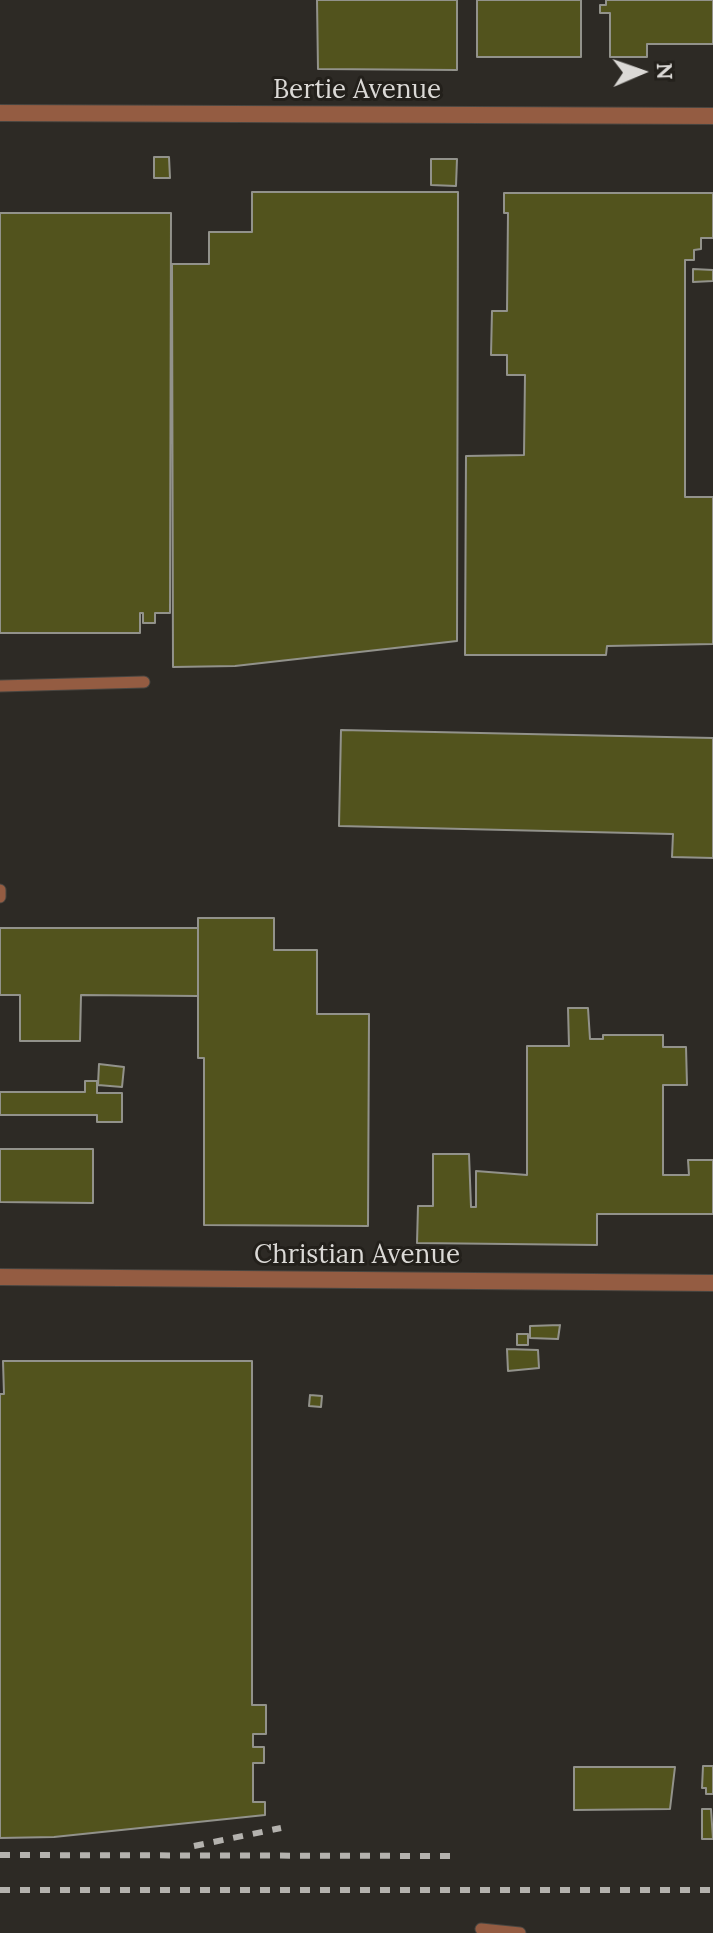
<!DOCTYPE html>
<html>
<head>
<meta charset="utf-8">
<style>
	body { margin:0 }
	#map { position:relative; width:713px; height:1933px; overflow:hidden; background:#2d2a25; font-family:Lora,serif }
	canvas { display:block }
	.north { position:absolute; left:601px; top:32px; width:80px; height:80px; -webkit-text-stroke:6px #23201b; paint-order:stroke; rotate:88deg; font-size:22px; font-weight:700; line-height:32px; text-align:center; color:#dbd9d6 }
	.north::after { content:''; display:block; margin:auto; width:28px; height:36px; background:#dbd9d6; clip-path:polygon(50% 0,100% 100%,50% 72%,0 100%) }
</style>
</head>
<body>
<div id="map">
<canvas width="713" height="1933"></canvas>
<div class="north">N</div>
</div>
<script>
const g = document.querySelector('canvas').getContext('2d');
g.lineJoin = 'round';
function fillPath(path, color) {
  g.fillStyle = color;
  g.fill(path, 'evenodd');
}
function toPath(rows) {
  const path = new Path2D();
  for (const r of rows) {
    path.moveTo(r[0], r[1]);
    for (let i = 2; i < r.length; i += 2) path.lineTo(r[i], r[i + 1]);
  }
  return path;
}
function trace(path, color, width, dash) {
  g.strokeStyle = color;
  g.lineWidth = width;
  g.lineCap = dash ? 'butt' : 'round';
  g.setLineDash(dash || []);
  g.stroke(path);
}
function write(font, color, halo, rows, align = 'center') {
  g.font = font + ' Lora,serif';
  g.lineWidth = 6;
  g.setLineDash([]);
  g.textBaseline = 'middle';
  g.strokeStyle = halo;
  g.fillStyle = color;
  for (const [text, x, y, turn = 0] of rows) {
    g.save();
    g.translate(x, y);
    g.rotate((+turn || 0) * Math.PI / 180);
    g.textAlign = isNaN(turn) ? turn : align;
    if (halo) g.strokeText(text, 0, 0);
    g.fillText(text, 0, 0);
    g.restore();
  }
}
const building = toPath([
	[317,0,457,0,457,70,318,69,317,0],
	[477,0,581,0,581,57,477,57,477,0],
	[606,0,713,0,713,44,647,44,647,57,610,57,610,13,600,13,600,5,606,5,606,0],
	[154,157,169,157,170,178,154,178,154,157],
	[431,159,457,159,456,186,431,185,431,159],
	[252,192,458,192,457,641,235,666,173,667,172,264,209,264,209,232,252,232,252,192],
	[504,193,713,193,713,238,701,238,701,249,694,250,694,260,685,260,685,497,713,497,713,644,607,646,606,655,465,655,466,456,524,455,525,375,507,375,507,355,491,355,492,311,507,311,508,213,504,213,504,193],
	[0,213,171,213,170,613,155,613,155,623,143,623,143,613,140,613,140,633,0,633,0,213],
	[693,269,713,270,713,281,693,282,693,269],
	[341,730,713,738,713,858,672,857,673,834,339,826,341,730],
	[198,918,274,918,274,950,317,950,317,1014,369,1014,368,1226,204,1225,204,1058,198,1058,198,918],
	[0,928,198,928,198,996,81,995,80,1041,20,1041,20,995,0,995,0,928],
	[568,1008,588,1008,590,1039,603,1039,603,1035,663,1035,663,1047,686,1047,687,1085,663,1085,663,1175,689,1175,688,1160,713,1160,713,1214,597,1214,597,1245,417,1243,418,1206,433,1206,433,1154,469,1154,471,1207,476,1207,476,1171,527,1175,527,1046,569,1046,568,1008],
	[99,1064,124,1067,122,1087,98,1085,99,1064],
	[85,1081,97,1081,97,1093,122,1093,122,1122,97,1122,97,1115,0,1115,0,1092,85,1092,85,1081],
	[0,1149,93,1149,93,1203,0,1202,0,1149],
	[560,1325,558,1339,530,1338,530,1326,560,1325],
	[517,1334,528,1334,528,1345,517,1345,517,1334],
	[507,1349,538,1350,539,1368,508,1371,507,1349],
	[3,1361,252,1361,252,1705,266,1705,266,1734,253,1734,253,1747,264,1747,264,1763,253,1763,253,1802,265,1802,265,1815,54,1837,0,1838,0,1394,4,1394,3,1361],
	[310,1395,322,1396,321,1407,309,1406,310,1395],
	[703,1766,713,1766,713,1794,706,1794,706,1788,702,1788,703,1766],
	[574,1767,675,1767,670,1809,574,1810,574,1767],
	[702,1809,711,1809,713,1839,702,1839,702,1809]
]);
const lane = toPath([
	[0,686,144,682],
	[0,890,0,897],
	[481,1929,520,1933]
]);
const street = toPath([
	[0,113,713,116],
	[0,1277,713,1283]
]);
const rail = toPath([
	[194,1846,281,1828],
	[0,1855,453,1856],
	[0,1890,713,1890]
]);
const streetNames = [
	["Bertie Avenue",357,91],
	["Christian Avenue",357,1256]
];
fillPath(building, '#52531d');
trace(building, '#92928b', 2);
trace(lane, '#494641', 13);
trace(street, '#494641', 18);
trace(lane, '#945c42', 11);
trace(street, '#945c42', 16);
trace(rail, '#b4b2ae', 6, [10, 10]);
write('26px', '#dbd9d6', '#23201b', streetNames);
</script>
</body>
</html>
